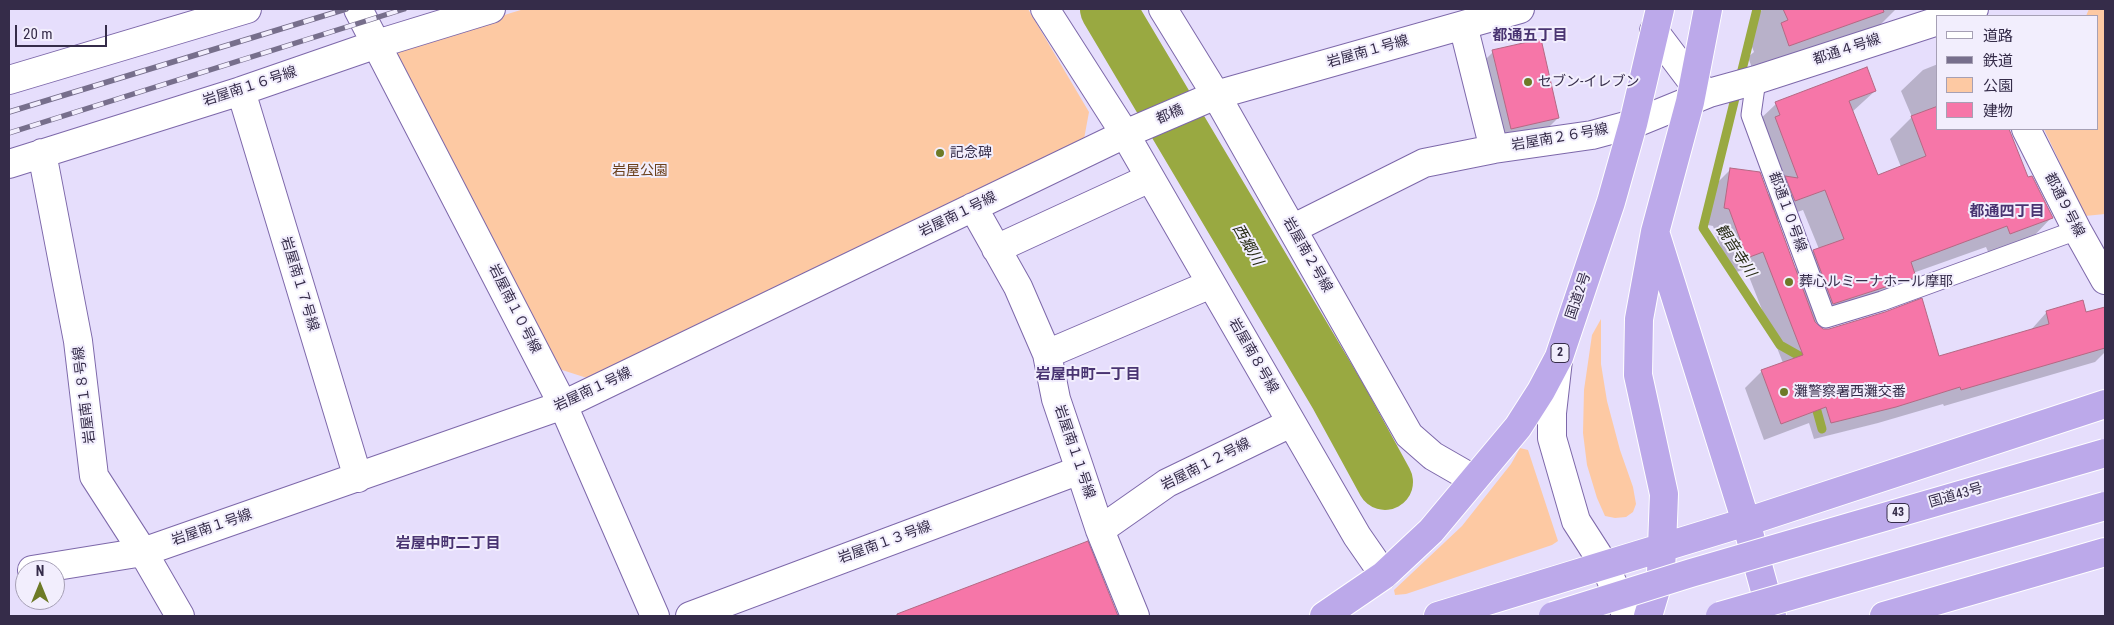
<!DOCTYPE html>
<html>
<head>
<meta charset="utf-8">
<style>
	body { margin:0 }
	#map { position:relative; width:2114px; height:625px; overflow:hidden; background:#e6defc; font-family:"Roboto Condensed","Noto Sans JP",sans-serif }
	canvas { display:block }
	.frame { position:absolute; inset:0; border:10px solid #352c49; pointer-events:none }
	.legend { position:absolute; left:1936px; top:15px; width:162px; height:115px; box-sizing:border-box; background:#f2eefd; border:1px solid #a6a0b5; margin:0; padding:6px 9px; list-style:none; font-size:15px; color:#352c49 }
	.legend li { display:flex; align-items:center; gap:10px; height:25px }
	.legend b { width:25px; border:1px solid #a6a0b5 }
	.north { position:absolute; left:15px; top:560px; width:50px; height:50px; box-sizing:border-box; background:#f2eefd; border:1px solid #a6a0b5; border-radius:50%; rotate:0deg; font-size:14px; font-weight:700; line-height:20px; text-align:center; color:#352c49 }
	.north::after { content:''; display:block; margin:auto; width:18px; height:22px; background:#6d7a27; clip-path:polygon(50% 0,100% 100%,50% 72%,0 100%) }
	.scale { position:absolute; left:15px; top:25px; width:92px; height:22px; box-sizing:border-box; border:2px solid #352c49; border-top:0; padding-left:6px; font-size:15px; line-height:18px; white-space:nowrap; color:#352c49; -webkit-text-stroke:4px #f2eefd; paint-order:stroke }
</style>
</head>
<body>
<div id="map">
<canvas width="2114" height="625"></canvas>
<div class="frame"></div>
<ul class="legend">
<li><b style="height:6px;background:#fff"></b>道路</li>
<li><b style="height:6px;background:#776f8c"></b>鉄道</li>
<li><b style="height:14px;background:#fdc9a3"></b>公園</li>
<li><b style="height:14px;background:#f676a8"></b>建物</li>
</ul>
<div class="north">N</div>
<div class="scale">20 m</div>
</div>
<script>
const g = document.querySelector('canvas').getContext('2d');
g.lineJoin = 'round';
function fillPath(path, color) {
  g.fillStyle = color;
  g.fill(path, 'evenodd');
}
function toPath(rows) {
  const path = new Path2D();
  for (const r of rows) {
    path.moveTo(r[0], r[1]);
    for (let i = 2; i < r.length; i += 2) path.lineTo(r[i], r[i + 1]);
  }
  return path;
}
function trace(path, color, width, dash) {
  g.strokeStyle = color;
  g.lineWidth = width;
  g.lineCap = dash ? 'butt' : 'round';
  g.setLineDash(dash || []);
  g.stroke(path);
}
function write(font, color, halo, rows, align = 'center') {
  g.font = font + ' "Roboto Condensed","Noto Sans JP",sans-serif';
  g.lineWidth = 4;
  g.setLineDash([]);
  g.textBaseline = 'middle';
  g.strokeStyle = halo;
  g.fillStyle = color;
  for (const [text, x, y, turn = 0] of rows) {
    g.save();
    g.translate(x, y);
    g.rotate((+turn || 0) * Math.PI / 180);
    g.textAlign = isNaN(turn) ? turn : align;
    if (halo) g.strokeText(text, 0, 0);
    g.fillText(text, 0, 0);
    g.restore();
  }
}
const green = toPath([
	[524,9,1028,9,1089,112,1084,139,587,378,559,369,393,49],
	[2089,9,2105,9,2105,214,2085,216,2044,129,2098,129,2098,16,2086,16],
	[1601,319,1601,364,1607,401,1620,450,1633,487,1636,504,1633,512,1626,517,1615,518,1605,516,1597,498,1587,465,1583,433,1584,390,1592,335],
	[1520,448,1528,450,1558,541,1552,545,1406,594,1395,595,1394,590,1462,526,1511,464]
]);
const shadow = toPath([
	[1763,9,1896,9,1866,39,1756,79,1748,57,1754,52,1747,34,1754,27,1751,21],
	[1493,52,1558,118,1538,138,1490,149,1473,72],
	[1938,64,1938,129,2008,129,2027,179,2052,217,2031,239,1989,254,1986,247,1913,273,1914,276,1893,298,1815,323,1823,330,1938,357,2030,331,2046,313,2082,302,2086,314,2102,309,2105,321,2105,352,2095,362,1944,406,1943,404,1878,423,1814,439,1809,423,1764,440,1745,388,1762,371,1783,363,1746,269,1730,274,1713,226,1708,225,1714,186,1731,169,1767,196,1774,189,1754,125,1776,104,1875,91,1852,112,1877,176,1901,167,1890,139,1912,117,1901,91,1923,70],
	[1803,210,1819,249,1814,251,1795,270,1776,220],
	[1087,543,1117,616,895,616]
]);
const stream = toPath([
	[1757,9,1703,228,1780,345,1803,358,1805,365],
	[1814,400,1822,429]
]);
const river = toPath([
	[1108,9,1338,396,1385,482]
]);
const building = toPath([
	[1783,9,1883,9,1884,12,1789,46,1781,23,1788,20,1783,9],
	[1541,39,1559,118,1511,129,1492,50,1541,39],
	[1867,67,1876,91,1849,101,1878,175,1926,156,1911,116,1938,106,1938,129,2009,129,2028,177,2032,176,2053,218,2010,234,2007,226,1911,262,1916,277,1833,304,1813,250,1844,239,1825,190,1795,201,1785,176,1798,178,1775,117,1780,115,1775,102,1867,67],
	[1730,168,1760,172,1815,322,1823,329,1829,329,1885,312,1922,298,1939,356,2049,324,2046,311,2083,300,2086,312,2105,307,2105,348,1961,390,1960,387,1896,407,1831,423,1826,407,1781,424,1761,370,1803,355,1763,252,1747,258,1729,209,1724,208,1730,168],
	[1088,541,1118,616,897,616,897,614,1088,541]
]);
const lane = toPath([
	[1756,80,1751,115,1826,318,1882,301,2077,230]
]);
const street = toPath([
	[358,9,563,405,655,616],
	[1045,9,1125,134,1357,536,1384,575],
	[1163,9,1216,95,1409,435,1433,456,1473,479],
	[1951,16,1974,9],
	[1463,25,1494,149,1592,135,1633,124,1709,93,1756,80,1938,21],
	[1654,31,1694,84,1709,93],
	[9,80,247,9],
	[241,91,358,478],
	[2026,129,2077,230,2105,280],
	[42,153,78,341,94,476,143,552,180,616],
	[9,164,241,91,377,44,491,9],
	[973,207,1018,287,1047,354,1056,399,1080,470,1100,530,1135,616],
	[1292,229,1424,163,1494,149],
	[996,249,1150,178],
	[1047,354,1211,284],
	[1100,530,1167,483,1291,423],
	[32,570,143,552,563,405,1125,134,1216,95,1520,9],
	[690,616,1080,470]
]);
const secondary = toPath([
	[1558,360,1552,413,1552,438,1576,521,1605,566,1627,616]
]);
const highway = toPath([
	[1656,235,1746,522,1772,616],
	[1324,616,1384,575,1431,531,1518,427,1541,391,1559,357,1611,202,1633,124,1660,9],
	[1438,616,1746,522,2105,404],
	[1648,616,1661,573,1664,494,1638,375,1639,319,1655,232,1690,102,1708,9],
	[1884,616,2105,552]
]);
const rail = toPath([
	[9,112,346,9],
	[9,133,404,9]
]);
const highwayBridge = toPath([
	[1553,616,1691,573,2105,453],
	[1720,616,2105,506]
]);
const markers = [
	[1528,82,5,"#6d7a27"],
	[940,153,5,"#6d7a27"],
	[1789,282,5,"#6d7a27"],
	[1784,392,5,"#6d7a27"]
];
const shields = [
	[1560,353,18],
	[1898,513,22]
];
const shieldNames = [
	["2",1560,353],
	["43",1898,513]
];
const streetNames = [
	["都通４号線",1847,50,-18],
	["岩屋南１号線",1368,52,-16],
	["岩屋南１６号線",250,87,-18],
	["都橋",1170,115,-23],
	["岩屋南２６号線",1560,138,-10],
	["都通９号線",2064,205,63],
	["都通１０号線",1787,212,70],
	["岩屋南１号線",958,215,-26],
	["岩屋南２号線",1307,255,60],
	["岩屋南１７号線",299,284,73],
	["国道2号",1579,296,-71],
	["岩屋南１０号線",514,309,63],
	["岩屋南８号線",1253,356,60],
	["岩屋南１号線",593,390,-25],
	["岩屋南１８号線",85,395,-97],
	["岩屋南１１号線",1074,452,71],
	["岩屋南１２号線",1206,465,-27],
	["国道43号",1956,496,-16],
	["岩屋南１号線",212,528,-19],
	["岩屋南１３号線",885,543,-20]
];
const poiNames = [
	["セブン-イレブン",1538,82],
	["記念碑",950,153],
	["葬心ルミーナホール摩耶",1799,282],
	["灘警察署西灘交番",1794,392]
];
const parkNames = [
	["岩屋公園",640,171]
];
const neighbourhoodNames = [
	["都通五丁目",1530,36],
	["都通四丁目",2007,212],
	["岩屋中町一丁目",1088,375],
	["岩屋中町二丁目",448,544]
];
const waterNames = [
	["西郷川",1247,245,60],
	["観音寺川",1735,251,57]
];
fillPath(green, '#fdc9a3');
fillPath(shadow, '#0003');
trace(stream, '#99a941', 9);
trace(river, '#99a941', 56);
fillPath(building, '#f676a8');
trace(building, '#b46883', 1);
trace(lane, '#7d68aa', 21);
trace(street, '#7d68aa', 30);
trace(secondary, '#7d68aa', 30);
trace(highway, '#fff', 30);
trace(lane, '#fff', 19);
trace(street, '#fff', 28);
trace(secondary, '#fff', 28);
trace(highway, '#bca9ea', 28);
trace(rail, '#776f8c', 5.5);
trace(rail, '#f2eefd', 4, [11]);
trace(highwayBridge, '#fff', 30, []);
trace(highwayBridge, '#bca9ea', 28);
for (const [x, y, r, color] of markers) {
  const dot = new Path2D();
  dot.arc(x, y, r, 0, 2 * Math.PI);
  g.fillStyle = color;
  g.fill(dot);
  trace(dot, '#f2eefd', 2);
}
for (const [x, y, w] of shields) {
  const box = new Path2D();
  box.roundRect(x - w / 2, y - 9.5, w, 19, 4);
  g.fillStyle = '#f2eefd';
  g.fill(box);
  trace(box, '#352c49', 1);
}
write('bold 12px', '#352c49', null, shieldNames);
write('14px', '#352c49', '#f2eefd', streetNames);
write('14px', '#352c49', '#f2eefd', poiNames, 'left');
write('14px', '#6c411d', '#f2eefd', parkNames);
write('bold 15px', '#493471', '#f2eefd', neighbourhoodNames);
write('italic 15px', '#282c16', '#f2eefd', waterNames);
</script>
</body>
</html>
